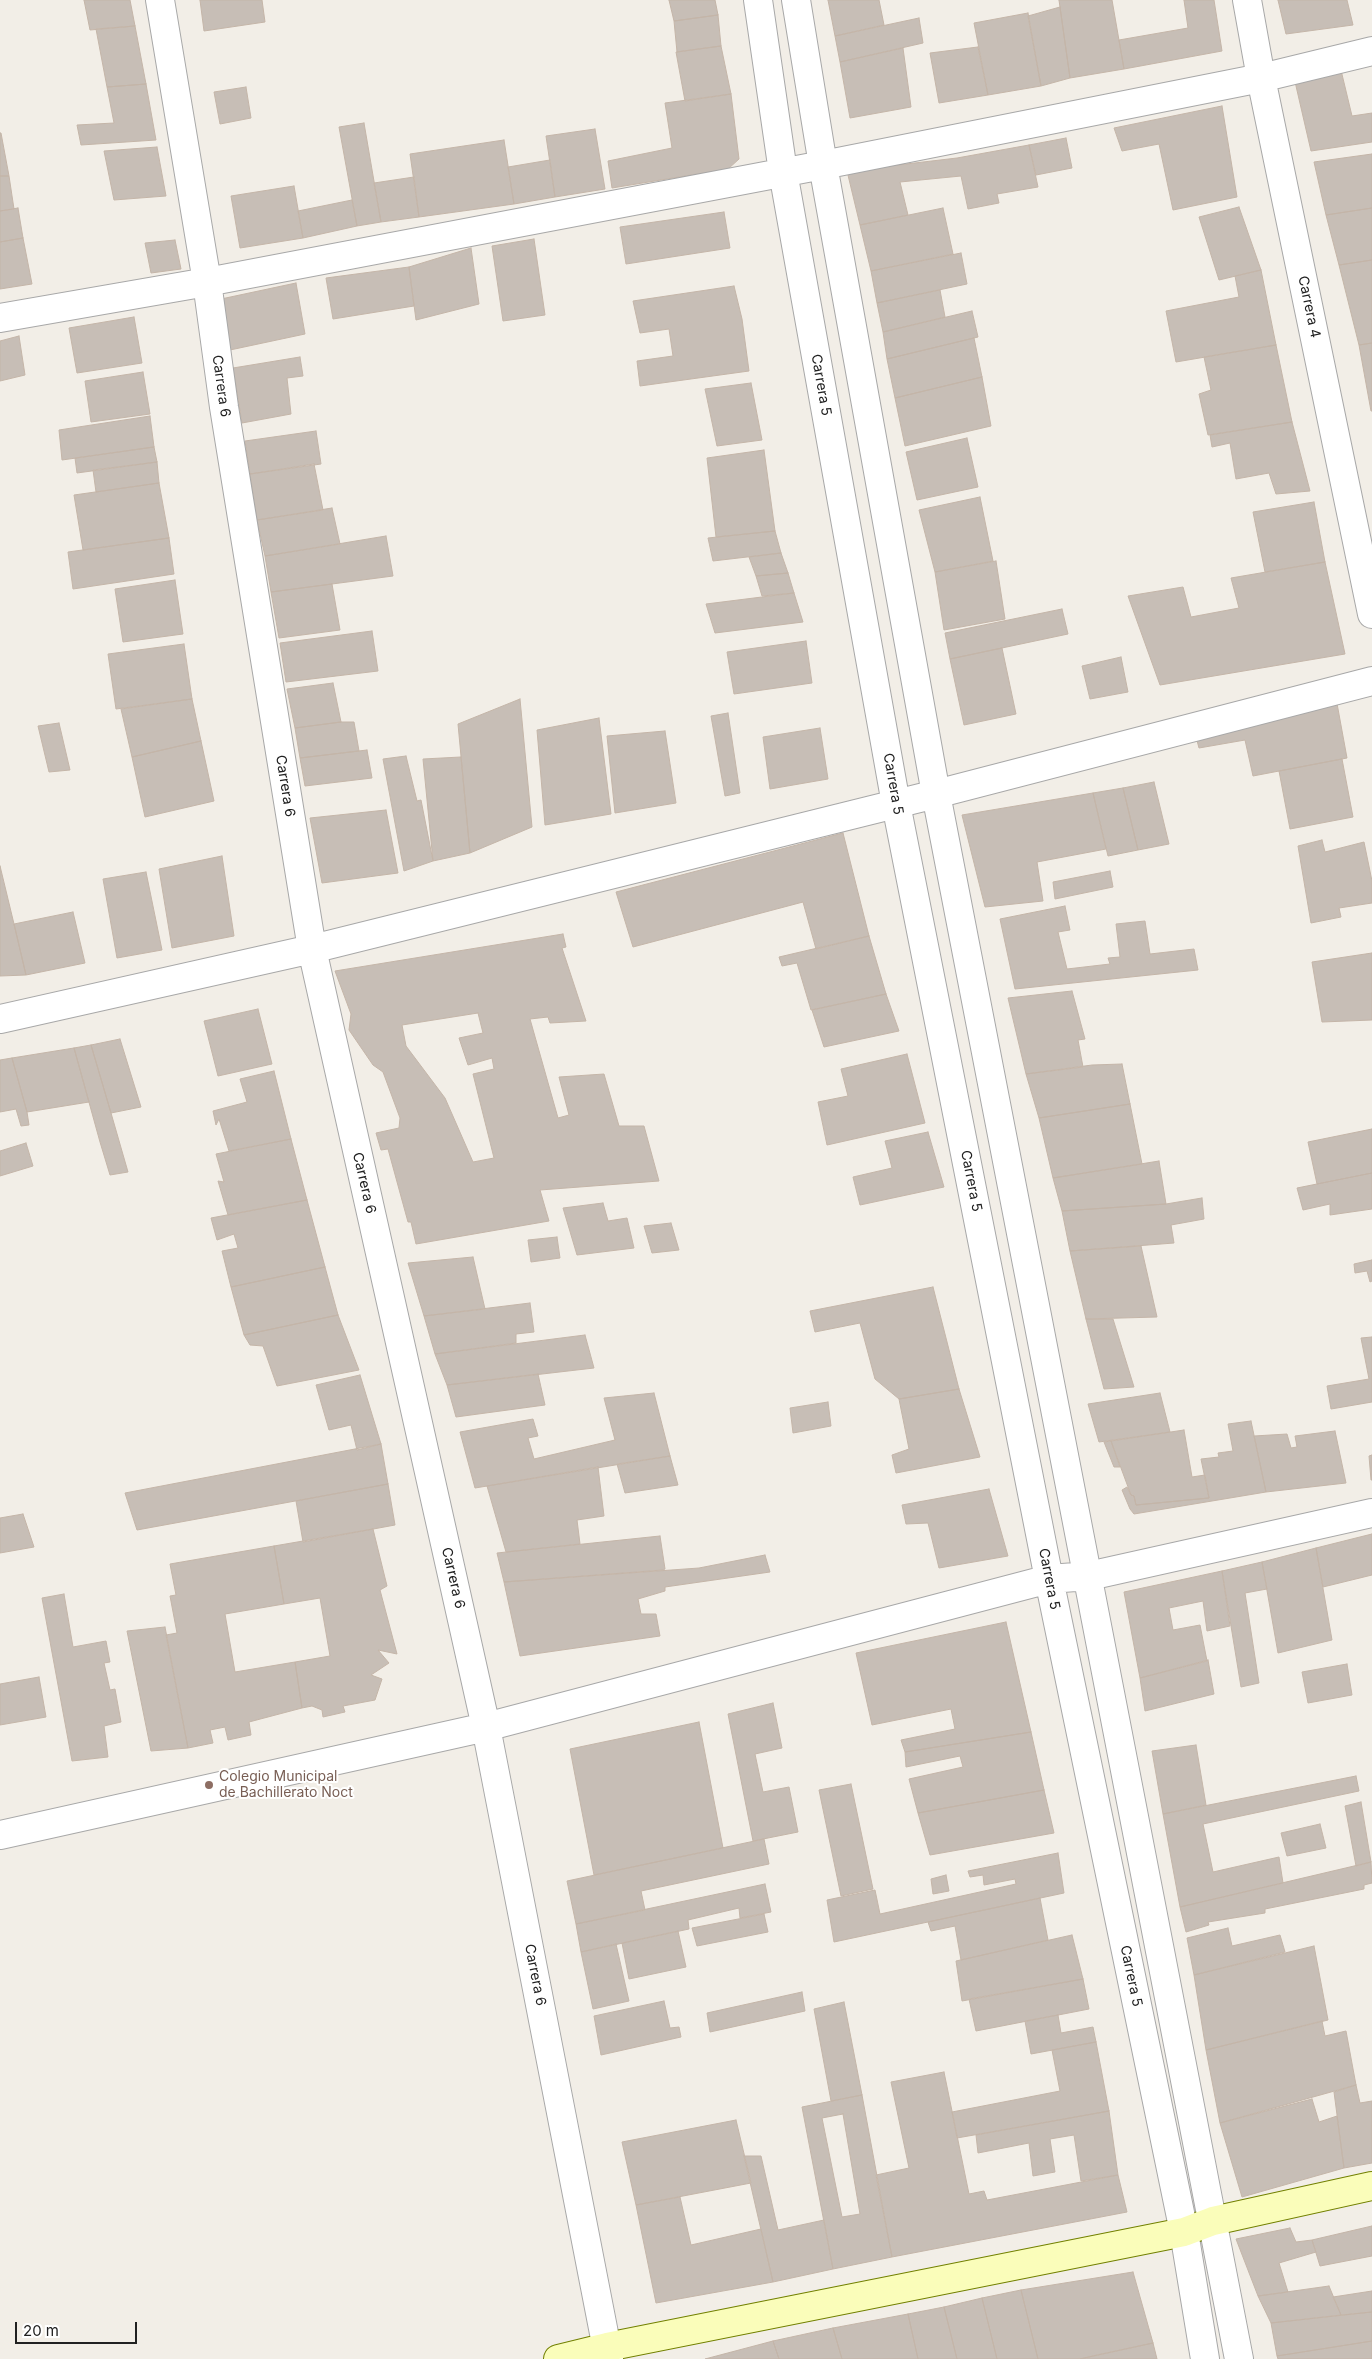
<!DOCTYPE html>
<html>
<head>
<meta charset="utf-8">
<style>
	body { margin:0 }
	#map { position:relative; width:1372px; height:2359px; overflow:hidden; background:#f2eee7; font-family:Inter,sans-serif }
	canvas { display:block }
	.scale { position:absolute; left:15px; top:2322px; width:122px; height:22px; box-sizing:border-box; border:2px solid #212121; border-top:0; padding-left:6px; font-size:15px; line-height:18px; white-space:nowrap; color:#212121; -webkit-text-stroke:4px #fff; paint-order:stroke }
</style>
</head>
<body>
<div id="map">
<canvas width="1372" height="2359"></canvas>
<div class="scale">20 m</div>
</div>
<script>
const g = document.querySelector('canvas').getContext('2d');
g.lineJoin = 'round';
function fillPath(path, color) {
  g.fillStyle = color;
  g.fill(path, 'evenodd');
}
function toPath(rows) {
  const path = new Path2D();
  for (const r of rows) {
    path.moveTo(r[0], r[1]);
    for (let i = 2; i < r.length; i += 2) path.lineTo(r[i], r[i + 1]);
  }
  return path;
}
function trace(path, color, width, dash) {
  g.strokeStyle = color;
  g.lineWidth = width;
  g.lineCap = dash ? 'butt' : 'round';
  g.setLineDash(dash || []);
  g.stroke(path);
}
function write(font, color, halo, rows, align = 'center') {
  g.font = font + ' Inter,sans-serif';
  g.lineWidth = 4;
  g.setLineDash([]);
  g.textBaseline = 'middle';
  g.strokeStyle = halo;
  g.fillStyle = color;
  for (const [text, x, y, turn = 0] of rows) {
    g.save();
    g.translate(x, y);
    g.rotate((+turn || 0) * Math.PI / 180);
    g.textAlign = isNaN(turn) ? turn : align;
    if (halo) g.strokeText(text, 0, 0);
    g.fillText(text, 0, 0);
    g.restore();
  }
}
const building = toPath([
	[84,0,130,0,135,26,90,30,84,0],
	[200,0,262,0,265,22,204,31,200,0],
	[669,0,715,0,718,15,674,21,669,0],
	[828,0,879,0,884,25,835,36,828,0],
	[1059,0,1112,0,1124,69,1070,78,1059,0],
	[1184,0,1214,0,1222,51,1124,69,1119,40,1188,28,1184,0],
	[1278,0,1347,0,1353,25,1286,34,1278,0],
	[1060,7,1070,78,1041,86,1028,16,1060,7],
	[1028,13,1041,86,988,95,974,23,1028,13],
	[718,15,721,46,677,52,674,21,718,15],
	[919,18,923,43,840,62,835,36,919,18],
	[135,26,146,84,107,87,96,29,135,26],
	[721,46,731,94,685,101,676,52,721,46],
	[978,47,988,95,939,103,930,53,978,47],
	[903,48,911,107,850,118,840,62,903,48],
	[1340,66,1352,116,1372,113,1372,142,1311,151,1293,73,1340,66],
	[146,84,156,140,81,145,77,125,114,123,107,87,146,84],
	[246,87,251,118,220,124,214,92,246,87],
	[731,94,739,159,728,169,612,188,608,161,672,148,665,103,731,94],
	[1222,106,1237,197,1173,210,1159,144,1122,151,1114,128,1222,106],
	[364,123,381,222,357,226,339,127,364,123],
	[595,129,605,189,555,197,546,136,595,129],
	[0,133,1,133,9,176,0,176,0,133],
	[1066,138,1072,168,1036,175,1029,145,1066,138],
	[504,140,514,204,419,217,410,154,504,140],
	[1029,145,1038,187,997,194,999,203,968,209,961,176,900,182,908,215,860,225,847,171,957,158,1029,145],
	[157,147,166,196,114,200,104,151,157,147],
	[1372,154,1372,208,1326,215,1314,162,1372,154],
	[550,160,555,197,514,204,508,167,550,160],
	[0,176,9,176,14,209,0,211,0,176],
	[414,177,419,217,381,222,374,183,414,177],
	[294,186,303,238,240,248,231,196,294,186],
	[352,200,357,226,303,238,298,211,352,200],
	[1239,207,1261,270,1219,280,1199,217,1239,207],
	[18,208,23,238,0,242,0,211,18,208],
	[943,208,953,254,871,271,860,225,943,208],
	[1372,208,1372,260,1339,265,1326,215,1372,208],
	[724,212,730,248,626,264,620,227,724,212],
	[23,238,32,284,0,289,0,242,23,238],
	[534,239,545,315,503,321,492,246,534,239],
	[175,240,181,269,151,273,145,243,175,240],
	[471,248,479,304,416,320,409,267,471,248],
	[961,253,967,284,877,303,871,271,961,253],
	[1372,260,1372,343,1359,345,1339,265,1372,260],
	[409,267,414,306,333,319,326,278,409,267],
	[1261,270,1276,345,1176,362,1166,311,1239,297,1235,276,1261,270],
	[296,283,305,334,230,350,221,299,296,283],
	[734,286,742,319,749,371,640,386,637,361,673,356,669,329,640,333,633,301,734,286],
	[940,290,945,317,883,332,877,303,940,290],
	[972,311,978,337,887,359,883,332,972,311],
	[134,317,142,363,77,373,69,328,134,317],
	[19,336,25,375,0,381,0,341,19,336],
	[974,338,982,377,895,398,887,359,974,338],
	[1372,343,1372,411,1371,411,1359,345,1372,343],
	[1276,345,1292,422,1208,435,1199,394,1211,390,1204,357,1276,345],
	[300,357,303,376,287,378,291,414,242,423,233,368,300,357],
	[143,372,150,414,91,422,85,381,143,372],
	[982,377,991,426,905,446,895,398,982,377],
	[751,383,762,440,717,446,705,389,751,383],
	[150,416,154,447,62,460,59,430,150,416],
	[1292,422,1310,491,1276,494,1269,473,1236,479,1230,443,1212,447,1210,435,1292,422],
	[316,431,321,464,250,474,245,441,316,431],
	[967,438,978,487,917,500,906,452,967,438],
	[154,447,157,462,77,473,75,458,154,447],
	[764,450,775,531,716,537,707,458,764,450],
	[157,462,159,483,96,492,93,470,157,462],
	[314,464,323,510,257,520,250,474,314,464],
	[159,483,169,538,83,550,74,495,159,483],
	[980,497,993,561,935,572,919,510,980,497],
	[1314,502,1325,562,1265,572,1253,512,1314,502],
	[332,508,340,544,265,556,257,520,332,508],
	[775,531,781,553,713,561,708,538,775,531],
	[386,536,393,576,271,592,265,556,386,536],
	[169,538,174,574,73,589,68,552,169,538],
	[781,553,788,573,756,576,749,557,781,553],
	[996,561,1005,619,944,630,935,572,996,561],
	[1325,562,1345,654,1160,685,1128,596,1183,587,1191,617,1239,608,1231,578,1325,562],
	[788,573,794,593,762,596,756,576,788,573],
	[175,580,183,634,123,642,115,589,175,580],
	[332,584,340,630,279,638,271,592,332,584],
	[794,593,803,622,715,633,706,604,794,593],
	[1062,609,1068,634,950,659,945,633,1062,609],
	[372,631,378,671,286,682,280,643,372,631],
	[806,641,812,683,734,694,727,652,806,641],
	[184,644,192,699,116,709,108,654,184,644],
	[1002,648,1016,714,964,725,950,659,1002,648],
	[1121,657,1128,692,1090,699,1082,666,1121,657],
	[333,683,341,722,295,728,287,689,333,683],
	[1336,698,1347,758,1253,776,1245,740,1199,748,1195,733,1336,698],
	[192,699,201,741,132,757,121,709,192,699],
	[520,699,532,827,470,853,458,724,520,699],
	[728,713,740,793,725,796,711,716,728,713],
	[599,718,611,814,545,825,537,730,599,718],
	[341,722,354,722,359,751,300,758,295,728,341,722],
	[59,723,70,770,49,772,38,726,59,723],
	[820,728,828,779,770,789,763,737,820,728],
	[665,731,676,803,615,813,607,736,665,731],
	[201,741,214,801,145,817,132,757,201,741],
	[367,750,372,778,305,786,300,758,367,750],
	[406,756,417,801,421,800,433,861,404,871,383,759,406,756],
	[461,757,470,853,433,861,423,759,461,757],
	[1342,759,1353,817,1290,829,1279,771,1342,759],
	[1154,782,1169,844,1138,850,1123,788,1154,782],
	[1123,788,1138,850,1108,856,1093,793,1123,788],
	[1093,793,1106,849,1037,862,1043,901,985,907,962,815,1093,793],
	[386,810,398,873,322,883,310,818,386,810],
	[843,833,869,936,816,949,803,902,633,947,616,892,843,833],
	[1322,840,1325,852,1364,842,1372,881,1372,903,1339,908,1341,917,1311,923,1298,846,1322,840],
	[222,856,234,936,172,948,159,869,222,856],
	[0,866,14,924,26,975,0,976,0,866],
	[1110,871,1113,887,1055,899,1053,882,1110,871],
	[146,872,162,950,117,958,103,879,146,872],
	[1065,906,1070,930,1058,932,1067,969,1110,964,1108,958,1120,957,1116,924,1145,921,1150,954,1194,949,1198,970,1015,989,1000,919,1065,906],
	[73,912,85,963,26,975,14,924,73,912],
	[563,934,566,947,562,948,586,1021,550,1023,548,1017,530,1019,558,1118,569,1115,559,1077,604,1074,619,1126,644,1126,659,1181,540,1190,549,1221,416,1244,411,1222,408,1222,388,1149,381,1150,376,1133,399,1128,400,1118,383,1072,373,1065,349,1030,351,1014,335,971,563,934],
	[478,1013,483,1033,459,1038,468,1065,492,1058,494,1069,473,1074,494,1158,473,1162,445,1098,406,1046,402,1025,478,1013],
	[869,936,886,994,811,1010,797,963,782,966,779,957,869,936],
	[1372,953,1372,1020,1322,1022,1312,962,1372,953],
	[1072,991,1085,1039,1078,1040,1083,1067,1026,1074,1008,998,1072,991],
	[886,994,899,1031,824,1047,812,1010,886,994],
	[258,1009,272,1064,218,1076,204,1021,258,1009],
	[120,1039,141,1107,111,1113,91,1045,120,1039],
	[91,1045,111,1113,128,1172,110,1175,100,1142,74,1048,91,1045],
	[74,1048,89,1102,27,1112,12,1058,74,1048],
	[907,1054,925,1123,827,1145,818,1102,848,1096,841,1069,907,1054],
	[12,1058,27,1112,29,1125,21,1126,16,1109,0,1112,0,1060,12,1058],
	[1122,1064,1130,1104,1039,1118,1026,1074,1092,1065,1122,1064],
	[274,1071,291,1139,229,1151,219,1119,216,1125,213,1111,247,1102,240,1079,274,1071],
	[1130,1104,1142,1164,1053,1178,1039,1118,1130,1104],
	[1372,1129,1372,1173,1317,1184,1308,1142,1372,1129],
	[928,1132,944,1187,860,1205,853,1177,892,1168,885,1141,928,1132],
	[291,1139,307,1200,228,1215,218,1181,224,1182,216,1154,291,1139],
	[26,1143,33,1166,0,1176,0,1151,26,1143],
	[1159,1161,1166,1204,1062,1211,1053,1178,1159,1161],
	[1372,1173,1372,1209,1330,1215,1330,1204,1303,1210,1297,1188,1372,1173],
	[1202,1198,1204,1219,1171,1225,1174,1243,1070,1251,1062,1211,1166,1204,1202,1198],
	[307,1200,325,1267,231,1287,222,1251,238,1248,234,1234,217,1240,211,1218,307,1200],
	[603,1203,608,1221,627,1218,634,1248,577,1255,563,1208,603,1203],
	[671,1223,679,1250,652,1253,644,1226,671,1223],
	[557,1237,560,1258,531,1262,528,1240,557,1237],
	[1141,1246,1157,1317,1086,1319,1070,1251,1141,1246],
	[473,1257,485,1309,424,1316,408,1263,473,1257],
	[1372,1260,1372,1281,1370,1282,1367,1271,1355,1273,1354,1264,1372,1260],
	[325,1267,338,1315,244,1335,231,1287,325,1267],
	[933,1287,959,1389,899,1399,875,1379,860,1323,815,1332,810,1311,933,1287],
	[530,1303,534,1332,516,1334,516,1343,435,1354,424,1316,530,1303],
	[338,1315,359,1370,277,1386,263,1346,250,1345,244,1335,338,1315],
	[1086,1319,1113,1319,1134,1387,1104,1389,1086,1319],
	[585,1335,594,1368,447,1385,435,1354,585,1335],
	[1372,1337,1372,1402,1331,1409,1327,1386,1369,1379,1361,1338,1372,1337],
	[538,1374,545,1405,456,1417,447,1385,538,1374],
	[360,1375,381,1444,357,1450,351,1425,329,1430,316,1385,360,1375],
	[959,1389,980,1457,896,1473,892,1455,909,1449,899,1399,959,1389],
	[654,1393,670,1456,475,1488,460,1432,533,1419,538,1436,528,1438,534,1459,615,1440,604,1398,654,1393],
	[1160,1393,1170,1432,1099,1442,1088,1404,1160,1393],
	[828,1402,831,1426,793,1433,790,1408,828,1402],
	[1251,1421,1266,1492,1134,1514,1130,1509,1122,1490,1127,1487,1131,1495,1134,1496,1136,1505,1209,1498,1201,1459,1219,1457,1218,1453,1233,1451,1228,1424,1251,1421],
	[1184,1430,1192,1477,1205,1475,1209,1498,1136,1505,1134,1496,1131,1495,1111,1441,1184,1430],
	[1335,1431,1346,1483,1266,1492,1254,1436,1287,1434,1291,1448,1297,1447,1295,1436,1335,1431],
	[1111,1441,1120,1467,1114,1467,1104,1442,1111,1441],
	[381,1444,388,1484,137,1530,125,1493,381,1444],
	[1372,1455,1372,1480,1371,1480,1369,1456,1372,1455],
	[670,1456,678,1485,625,1493,617,1464,670,1456],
	[598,1467,604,1516,577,1520,580,1544,506,1552,487,1486,598,1467],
	[388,1484,395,1525,303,1542,296,1501,388,1484],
	[989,1489,1008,1556,939,1568,928,1523,906,1524,902,1505,989,1489],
	[23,1514,34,1547,0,1553,0,1518,23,1514],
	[373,1529,387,1586,380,1590,397,1654,378,1650,389,1663,371,1675,382,1679,375,1700,343,1706,345,1712,323,1717,322,1710,312,1706,302,1708,295,1662,330,1656,320,1598,284,1604,274,1546,373,1529],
	[1372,1534,1372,1575,1323,1587,1316,1548,1372,1534],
	[660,1536,665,1569,663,1570,504,1582,497,1553,660,1536],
	[274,1546,284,1604,225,1614,235,1672,295,1662,302,1708,249,1722,251,1735,228,1740,225,1727,210,1730,213,1743,188,1748,166,1635,177,1633,170,1596,176,1595,170,1564,274,1546],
	[1316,1548,1332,1640,1278,1653,1262,1562,1316,1548],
	[765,1555,770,1572,665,1587,665,1591,638,1599,641,1614,656,1614,660,1636,520,1656,504,1582,699,1568,765,1555],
	[1262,1562,1267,1589,1245,1593,1259,1683,1241,1687,1222,1571,1262,1562],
	[1222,1571,1230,1626,1207,1631,1203,1601,1169,1608,1173,1630,1200,1625,1207,1661,1140,1678,1124,1592,1222,1571],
	[64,1594,73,1647,106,1641,110,1662,104,1663,110,1690,115,1689,121,1722,104,1726,108,1757,72,1761,42,1598,64,1594],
	[1006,1622,1031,1732,905,1752,901,1740,955,1729,951,1709,872,1725,856,1653,1006,1622],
	[165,1627,188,1748,151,1751,127,1631,165,1627],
	[1208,1660,1214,1694,1145,1711,1140,1678,1208,1660],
	[1347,1664,1352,1695,1308,1703,1302,1672,1347,1664],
	[39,1677,46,1717,0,1725,0,1684,39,1677],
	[773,1703,782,1748,755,1754,763,1792,789,1787,798,1832,753,1841,728,1714,773,1703],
	[699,1722,723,1848,594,1875,570,1749,699,1722],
	[1031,1732,1044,1790,918,1813,909,1779,963,1767,960,1756,906,1767,905,1752,1031,1732],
	[1196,1745,1206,1805,1163,1814,1152,1751,1196,1745],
	[1356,1776,1359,1791,1203,1824,1213,1872,1279,1857,1283,1883,1180,1907,1163,1814,1356,1776],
	[851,1784,873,1889,841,1896,819,1790,851,1784],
	[1044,1790,1054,1833,930,1855,918,1813,1044,1790],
	[1361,1802,1371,1862,1356,1866,1345,1806,1361,1802],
	[1320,1824,1326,1848,1287,1856,1281,1833,1320,1824],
	[764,1839,769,1864,641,1891,645,1910,576,1924,567,1881,764,1839],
	[1058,1853,1064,1893,834,1942,827,1900,875,1890,880,1914,1016,1884,1015,1879,984,1885,983,1875,970,1877,968,1871,1058,1853],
	[1371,1862,1372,1883,1364,1885,1364,1889,1265,1909,1265,1913,1208,1922,1209,1925,1186,1932,1180,1907,1371,1862],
	[946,1875,949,1891,933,1894,931,1879,946,1875],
	[765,1884,771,1912,740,1918,739,1908,688,1920,689,1929,581,1952,576,1924,765,1884],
	[1040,1898,1048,1940,961,1960,955,1926,931,1931,928,1922,1040,1898],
	[764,1914,768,1932,697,1946,692,1928,764,1914],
	[1228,1928,1232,1946,1280,1935,1285,1952,1194,1975,1187,1938,1228,1928],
	[678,1931,686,1967,629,1979,622,1943,678,1931],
	[1072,1935,1083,1979,962,2001,956,1961,1072,1935],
	[616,1944,629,2001,593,2009,581,1952,616,1944],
	[1314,1946,1328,2020,1206,2050,1194,1975,1314,1946],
	[1083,1979,1089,2009,976,2031,969,1999,1083,1979],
	[802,1992,805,2011,710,2032,707,2013,802,1992],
	[664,2001,670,2028,679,2027,681,2037,601,2055,594,2016,664,2001],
	[844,2002,862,2095,831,2101,814,2009,844,2002],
	[1058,2015,1061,2033,1093,2027,1096,2042,1031,2054,1025,2021,1058,2015],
	[1322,2021,1325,2036,1346,2031,1356,2085,1220,2123,1206,2050,1322,2021],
	[1096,2042,1109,2111,957,2138,952,2112,1060,2091,1052,2050,1096,2042],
	[944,2072,969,2194,984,2191,987,2200,1118,2175,1127,2212,892,2257,876,2175,909,2168,891,2082,944,2072],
	[1356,2085,1360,2103,1372,2101,1372,2163,1344,2168,1334,2092,1356,2085],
	[862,2095,892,2257,833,2269,802,2107,862,2095],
	[843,2114,860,2214,842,2217,822,2118,843,2114],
	[1312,2099,1319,2122,1337,2116,1344,2168,1242,2197,1220,2123,1312,2099],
	[1109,2111,1118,2175,1081,2181,1074,2135,1050,2139,1055,2172,1033,2176,1029,2143,978,2153,976,2135,1109,2111],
	[736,2120,751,2183,636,2205,622,2142,736,2120],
	[744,2156,761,2156,778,2230,824,2220,833,2269,773,2282,744,2156],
	[680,2197,691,2245,761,2229,773,2282,656,2303,636,2205,680,2197],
	[1372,2226,1372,2256,1320,2266,1312,2240,1372,2226],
	[1290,2228,1296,2242,1312,2240,1316,2252,1279,2263,1288,2292,1258,2296,1236,2239,1290,2228],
	[1133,2272,1153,2343,1080,2359,1038,2359,1021,2290,1133,2272],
	[1329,2286,1341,2315,1271,2323,1258,2296,1329,2286],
	[1021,2290,1038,2359,997,2359,982,2298,1021,2290],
	[1372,2291,1372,2312,1341,2315,1333,2297,1372,2291],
	[982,2298,997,2359,957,2359,944,2307,982,2298],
	[944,2307,957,2359,918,2359,908,2314,944,2307],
	[1372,2312,1372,2341,1277,2356,1271,2323,1372,2312],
	[908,2314,918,2359,842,2359,833,2328,908,2314],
	[833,2328,842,2359,779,2359,773,2341,833,2328],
	[773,2341,779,2359,705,2359,773,2341],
	[1372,2341,1372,2359,1278,2359,1277,2356,1372,2341],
	[1153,2343,1157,2359,1080,2359,1097,2355,1153,2343]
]);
const street = toPath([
	[160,0,207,282,224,407,312,949,486,1727,609,2359],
	[758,0,783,172,896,804,1049,1579,1184,2232,1205,2359],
	[796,0,823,165,936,794,1239,2359],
	[1247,0,1261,78,1372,614],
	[0,318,207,282,823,165,1261,78,1372,51],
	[0,1019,312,949,936,794,1372,681],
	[0,1835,486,1727,1049,1579,1089,1576,1372,1513]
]);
const secondary = toPath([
	[558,2359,607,2347,1184,2232,1213,2221,1372,2186]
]);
const markers = [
	[209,1785,5,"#8d6e63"]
];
const streetNames = [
	["Carrera 4",1309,307,78],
	["Carrera 5",821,385,80],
	["Carrera 6",221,386,82],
	["Carrera 5",893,784,80],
	["Carrera 6",285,786,81],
	["Carrera 5",971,1181,79],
	["Carrera 6",364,1183,77],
	["Carrera 6",453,1578,77],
	["Carrera 5",1049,1579,79],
	["Carrera 6",535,1975,79],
	["Carrera 5",1131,1976,78]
];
const educationNames = [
	["Colegio Municipal",219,1777],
	["de Bachillerato Noct",219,1793]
];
fillPath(building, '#c7beb6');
trace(building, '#c4b5a8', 1);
trace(street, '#a8a8a8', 30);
trace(secondary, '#728000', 30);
trace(street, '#fff', 28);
trace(secondary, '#fafdba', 28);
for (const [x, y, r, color] of markers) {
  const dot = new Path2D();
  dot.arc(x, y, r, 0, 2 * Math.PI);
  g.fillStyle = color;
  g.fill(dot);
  trace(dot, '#fff', 2);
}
write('14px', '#212121', '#fff', streetNames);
write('14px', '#785e54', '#fff', educationNames, 'left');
</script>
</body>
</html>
